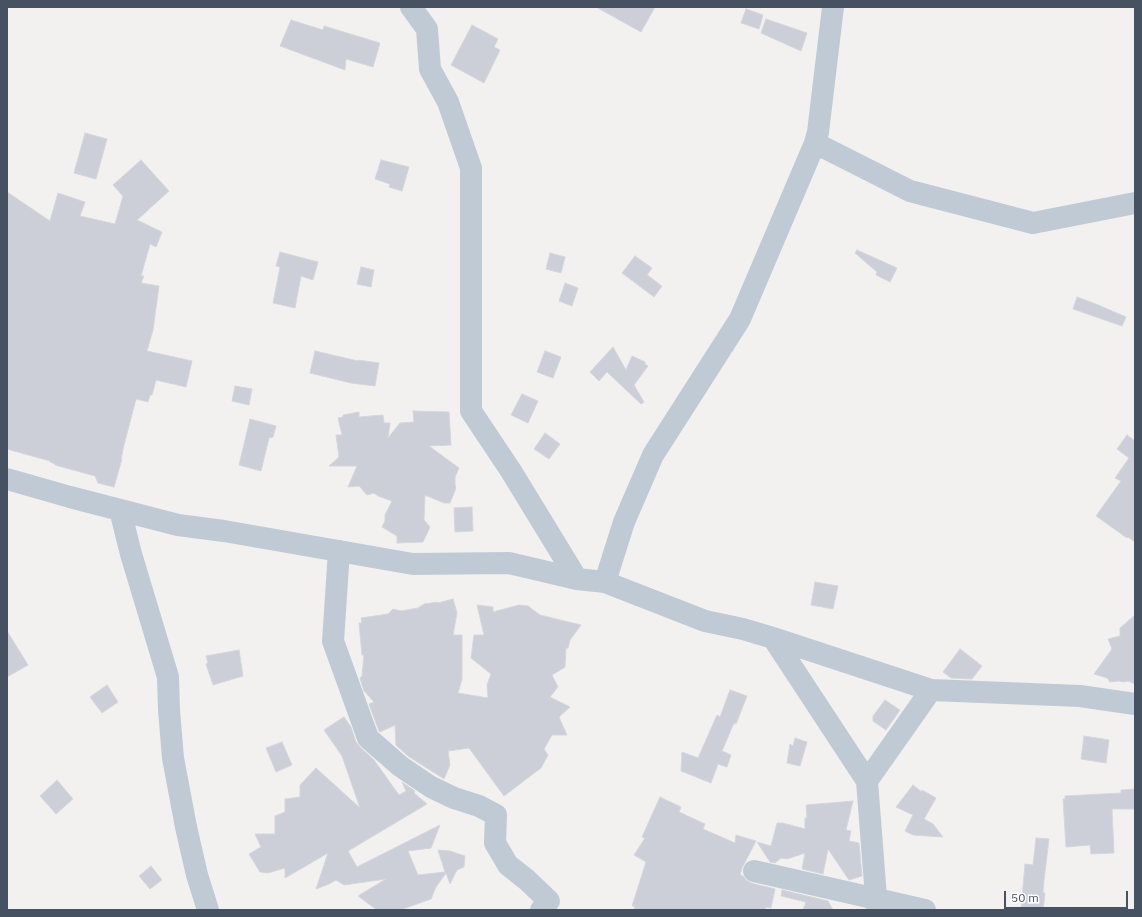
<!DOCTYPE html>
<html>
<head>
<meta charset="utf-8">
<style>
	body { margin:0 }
	#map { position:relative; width:1142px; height:917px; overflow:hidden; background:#f3f1f0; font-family:"IBM Plex Sans",sans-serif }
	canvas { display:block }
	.frame { position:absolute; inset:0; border:8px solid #465261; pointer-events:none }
	.scale { position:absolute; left:1004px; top:891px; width:124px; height:18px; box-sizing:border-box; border:2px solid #465261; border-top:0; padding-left:5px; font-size:12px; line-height:14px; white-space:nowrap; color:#465261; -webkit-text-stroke:3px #fff; paint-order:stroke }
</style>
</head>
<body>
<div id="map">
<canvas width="1142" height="917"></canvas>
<div class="frame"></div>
<div class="scale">50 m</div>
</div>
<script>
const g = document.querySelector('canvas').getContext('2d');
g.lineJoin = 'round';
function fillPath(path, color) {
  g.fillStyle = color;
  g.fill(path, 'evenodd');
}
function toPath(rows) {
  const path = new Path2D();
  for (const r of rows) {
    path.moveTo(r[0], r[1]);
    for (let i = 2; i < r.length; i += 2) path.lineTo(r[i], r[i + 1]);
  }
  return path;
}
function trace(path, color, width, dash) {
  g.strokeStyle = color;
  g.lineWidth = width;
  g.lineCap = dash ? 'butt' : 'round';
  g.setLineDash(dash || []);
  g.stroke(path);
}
const building = toPath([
	[596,7,655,7,641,32,596,7],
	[746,9,763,15,759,29,741,23,746,9],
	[766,19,807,33,801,51,761,33,766,19],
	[291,20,323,30,324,26,380,43,373,67,346,59,345,70,280,46,291,20],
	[472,25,498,39,494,47,500,50,484,83,451,65,472,25],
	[85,133,107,139,96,179,74,173,85,133],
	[141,160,169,191,137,220,162,232,156,247,150,244,141,276,144,276,141,283,159,286,153,330,147,351,192,361,186,387,156,380,152,395,150,395,148,402,136,399,124,445,121,459,122,459,114,487,98,483,95,476,55,465,55,464,50,462,50,461,7,449,7,192,50,221,58,193,85,202,80,216,115,224,123,196,113,185,141,160],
	[381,160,409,167,402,191,389,187,390,184,375,179,381,160],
	[857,250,897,268,890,282,876,275,877,272,855,253,857,250],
	[280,252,318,262,313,280,301,276,295,308,273,303,280,267,276,266,280,252],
	[550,253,565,257,561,273,546,269,550,253],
	[635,256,652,268,647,275,662,286,654,297,622,273,635,256],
	[361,267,374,270,371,287,357,284,361,267],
	[565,283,578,288,572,306,559,301,565,283],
	[1077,297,1096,304,1126,317,1122,326,1073,309,1077,297],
	[613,347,626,370,632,356,645,362,645,364,648,366,634,385,644,402,641,404,607,372,599,381,590,372,613,347],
	[315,351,358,361,358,360,379,363,375,386,351,383,310,373,315,351],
	[545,351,561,357,553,378,537,372,545,351],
	[235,386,252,389,249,405,232,401,235,386],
	[522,394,538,401,528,423,511,415,522,394],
	[413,411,449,412,451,445,429,446,459,468,455,477,455,485,456,488,450,503,444,503,425,495,424,520,430,527,423,542,397,543,397,536,382,527,385,521,385,515,392,501,378,496,374,493,367,495,359,486,348,487,357,466,329,466,339,457,336,435,342,435,338,418,343,417,343,415,359,412,359,417,383,415,384,423,390,423,388,438,400,423,414,422,413,411],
	[250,419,276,426,273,437,269,438,261,471,239,465,250,419],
	[545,433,560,444,549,459,534,449,545,433],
	[1127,435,1135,441,1135,542,1128,537,1127,538,1096,516,1121,481,1115,478,1129,458,1117,449,1127,435],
	[472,507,473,531,455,532,454,508,472,507],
	[815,582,838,586,833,609,811,605,815,582],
	[453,599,457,613,453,635,462,635,462,679,458,693,488,698,487,685,491,674,471,658,474,635,484,635,477,605,493,607,493,612,519,605,528,606,540,615,581,625,570,640,568,648,566,648,565,667,552,675,558,687,550,697,570,707,559,717,567,735,552,735,544,749,548,755,541,768,504,796,469,748,448,751,450,765,444,779,408,756,396,745,395,725,380,732,379,731,369,704,374,702,364,691,360,678,362,676,364,655,362,655,359,623,362,623,361,618,388,614,393,609,401,611,418,608,424,604,438,602,438,603,453,599],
	[1135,615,1135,684,1128,681,1123,682,1119,681,1110,682,1107,678,1094,674,1112,649,1108,639,1120,636,1120,628,1135,615],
	[7,631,28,665,7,677,7,631],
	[960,649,982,666,972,679,951,678,943,672,960,649],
	[239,650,243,676,213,685,206,664,208,663,206,656,239,650],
	[107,685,118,702,102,713,90,697,107,685],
	[730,690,747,696,736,724,734,723,722,751,731,755,727,767,718,764,711,783,681,771,682,752,698,758,717,715,720,717,730,690],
	[885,700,900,710,886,730,873,721,873,716,885,700],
	[344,717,351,727,356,742,360,747,374,760,399,795,406,791,402,782,415,791,414,793,427,804,348,851,357,867,440,825,431,848,408,851,418,875,445,872,438,850,450,851,465,856,464,867,457,870,450,884,446,873,436,887,431,899,400,910,377,910,358,896,386,879,344,885,336,880,329,884,316,889,328,853,285,878,285,868,268,873,260,872,249,854,261,847,255,834,275,834,275,816,285,812,285,799,300,797,300,785,316,768,360,808,342,756,324,730,344,717],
	[1084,736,1109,740,1106,763,1081,759,1084,736],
	[795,738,807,742,800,766,787,763,790,744,793,746,795,738],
	[282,742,292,765,276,772,266,748,282,742],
	[57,780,73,799,56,814,40,796,57,780],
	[913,785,922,792,922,790,936,798,924,819,933,824,943,837,913,835,905,831,913,815,896,807,913,785],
	[1135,789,1135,809,1112,809,1114,853,1091,854,1090,845,1066,847,1063,799,1065,799,1065,796,1121,793,1121,790,1135,789],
	[660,797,681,807,679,812,705,824,703,829,735,843,736,835,756,841,742,868,740,875,743,876,746,880,751,883,775,889,771,908,766,907,765,910,634,910,635,906,632,906,646,862,634,855,645,838,642,837,660,797],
	[853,801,846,830,851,831,849,841,859,843,862,876,849,880,828,849,823,874,802,869,805,853,787,859,781,858,775,863,770,862,757,842,771,846,777,823,783,823,805,829,805,818,807,818,806,805,853,801],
	[1036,838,1049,839,1044,880,1043,893,1045,893,1043,910,1021,909,1025,864,1033,865,1036,838],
	[151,866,162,880,150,889,139,876,151,866],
	[782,890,828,901,833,910,803,910,806,902,781,896,782,890]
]);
const minor = toPath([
	[411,7,427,29,430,69,448,102,471,168,471,411,511,471,577,579],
	[815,143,818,132,833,7],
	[7,479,70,497,178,525,224,531,413,564,509,563,577,579,605,582,705,621,743,629,773,638,931,690,1080,696,1135,704],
	[120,510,131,554,168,677,169,710,173,758,186,827,197,875,208,910],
	[339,551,333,641,368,738,400,766,431,787,454,798,479,806,496,815,495,843,508,865,527,880,549,901,541,910],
	[605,582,624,522,653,455,740,319,815,143,910,191,1033,223,1135,203],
	[773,638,867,781],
	[754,871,925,910],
	[877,910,867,781,931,690]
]);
fillPath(building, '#cccfd7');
trace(building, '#d4d6dd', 1);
trace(minor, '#c0cad4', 22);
</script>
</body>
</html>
